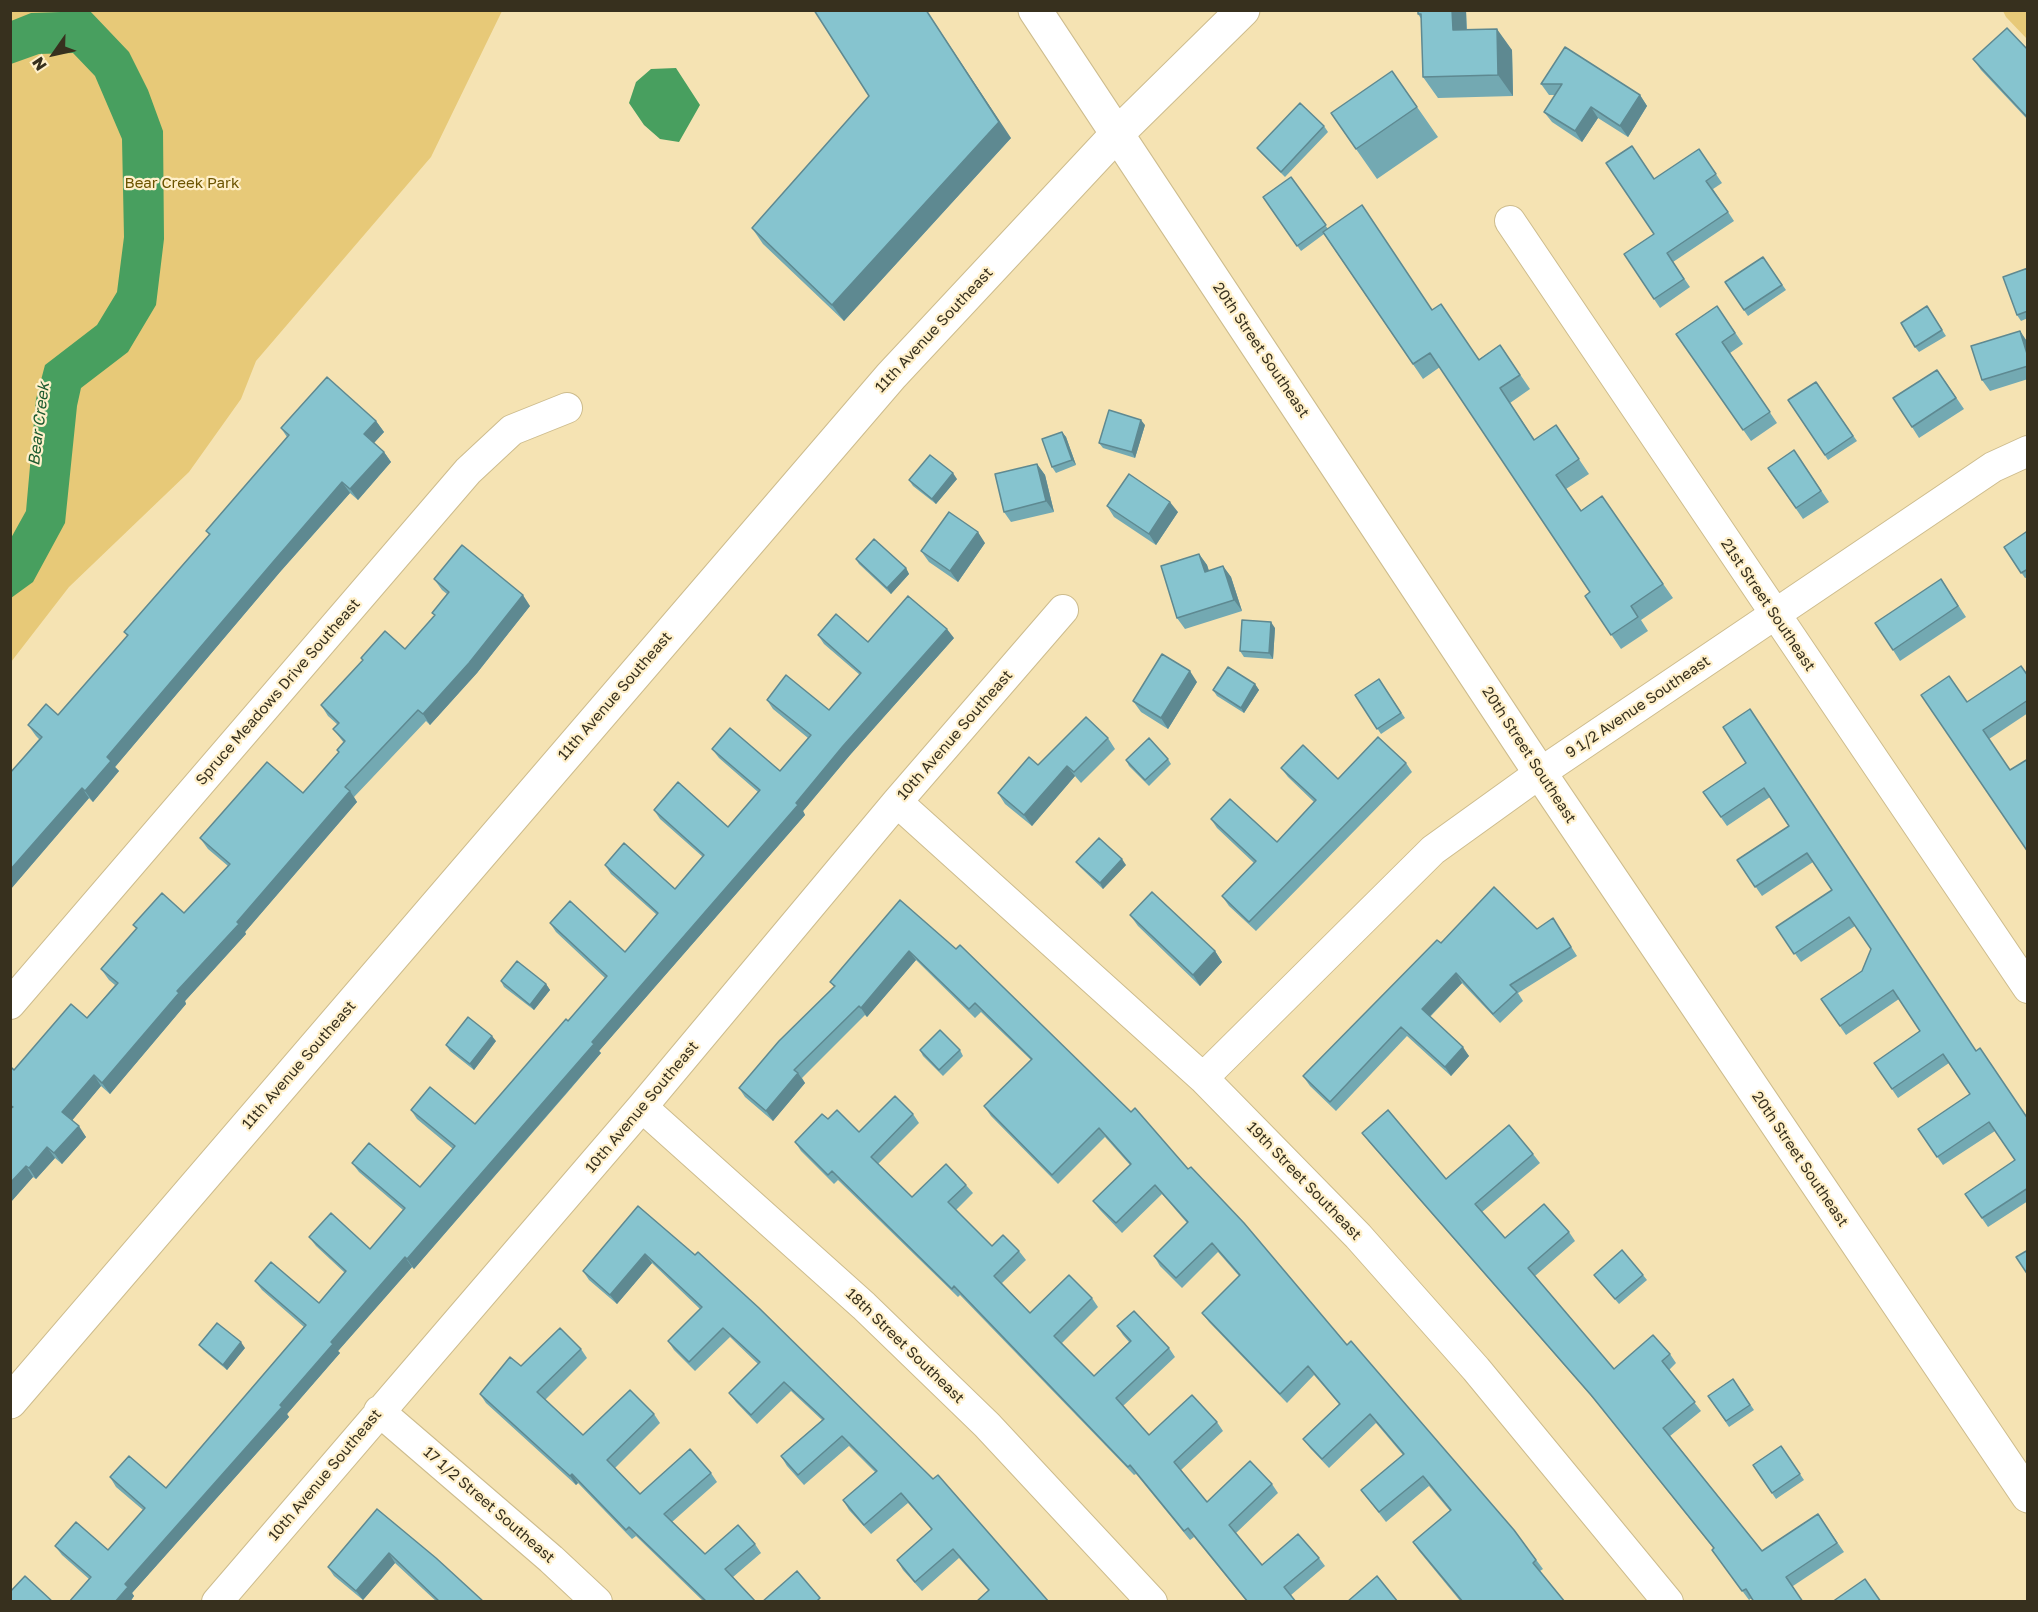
<!DOCTYPE html>
<html>
<head>
<meta charset="utf-8">
<style>
	body { margin:0 }
	#map { position:relative; width:2038px; height:1612px; overflow:hidden; background:#f5e3b3; font-family:"Golos Text",sans-serif }
	canvas { display:block }
	.frame { position:absolute; inset:0; border:12px solid #37301e; pointer-events:none }
	.north { position:absolute; left:24px; top:24px; width:60px; height:60px; -webkit-text-stroke:4px #fff0ca; paint-order:stroke; rotate:236deg; font-size:16px; font-weight:700; line-height:24px; text-align:center; color:#37301e }
	.north::after { content:''; display:block; margin:auto; width:21px; height:27px; background:#37301e; clip-path:polygon(50% 0,100% 100%,50% 72%,0 100%) }
</style>
</head>
<body>
<div id="map">
<canvas width="2038" height="1612"></canvas>
<div class="frame"></div>
<div class="north">N</div>
</div>
<script>
const g = document.querySelector('canvas').getContext('2d');
g.lineJoin = 'round';
function fillPath(path, color) {
  g.fillStyle = color;
  g.fill(path, 'evenodd');
}
function toPath(rows) {
  const path = new Path2D();
  for (const r of rows) {
    path.moveTo(r[0], r[1]);
    for (let i = 2; i < r.length; i += 2) path.lineTo(r[i], r[i + 1]);
  }
  return path;
}
function trace(path, color, width, dash) {
  g.strokeStyle = color;
  g.lineWidth = width;
  g.lineCap = dash ? 'butt' : 'round';
  g.setLineDash(dash || []);
  g.stroke(path);
}
function write(font, color, halo, rows, align = 'center') {
  g.font = font + ' "Golos Text",sans-serif';
  g.lineWidth = 4.5;
  g.setLineDash([]);
  g.textBaseline = 'middle';
  g.strokeStyle = halo;
  g.fillStyle = color;
  for (const [text, x, y, turn = 0] of rows) {
    g.save();
    g.translate(x, y);
    g.rotate((+turn || 0) * Math.PI / 180);
    g.textAlign = isNaN(turn) ? turn : align;
    if (halo) g.strokeText(text, 0, 0);
    g.fillText(text, 0, 0);
    g.restore();
  }
}
const green = toPath([
	[11,11,502,11,431,157,256,361,241,399,189,472,69,587,11,662],
	[2003,11,2027,11,2027,39,2006,17]
]);
const water = toPath([
	[90,11,129,52,148,90,163,131,164,239,156,305,128,352,81,388,77,406,65,523,33,582,11,598,11,538,26,511,36,399,45,365,97,325,117,292,124,237,122,139,95,76,73,53,39,54,11,64,11,21,31,13],
	[676,68,700,105,679,142,660,139,644,125,629,103,636,82,651,69]
]);
const street = toPath([
	[1510,221,2028,988],
	[897,802,1203,1078,1358,1236,1476,1369,1668,1602],
	[10,1004,468,471,512,430,567,408],
	[1203,1078,1433,850,1540,773,1993,467,2028,451],
	[642,1107,864,1306,987,1425,1152,1602],
	[379,1411,551,1559,597,1602],
	[217,1602,642,1107,897,802,1063,610]
]);
const secondary = toPath([
	[1035,10,1540,773,2028,1496],
	[10,1402,891,376,1117,134,1243,10]
]);
const wall = toPath([
	[1418,10,1466,10,1467,30,1512,50,1513,96,1438,98,1423,77,1422,20,1418,14],
	[1565,47,1640,95,1647,106,1628,137,1598,118,1582,142,1552,122,1544,112,1555,95,1549,95,1541,84],
	[2028,50,2028,120,1981,70,1973,59],
	[1392,71,1438,137,1377,179,1356,149],
	[869,96,1011,138,844,321,763,244,752,228],
	[1324,126,1328,132,1285,177,1261,153,1257,148],
	[1699,149,1722,183,1713,189,1734,221,1673,262,1690,287,1660,308,1624,254,1654,234,1654,179],
	[1291,177,1328,229,1432,310,1479,359,1500,345,1530,389,1510,403,1535,440,1556,425,1589,474,1566,489,1581,511,1602,496,1673,598,1641,620,1648,631,1621,649,1585,596,1590,592,1440,367,1423,379,1324,234,1301,251,1263,197],
	[1763,257,1786,290,1748,316,1725,282],
	[2028,268,2028,318,2021,321,2017,315],
	[1717,306,1743,344,1730,353,1777,423,1751,441,1676,334],
	[1927,306,1946,336,1919,352,1915,347],
	[2020,331,2028,343,2028,379,1990,391,1982,380],
	[1945,381,1964,409,1919,438,1912,427],
	[1816,382,1857,441,1828,460,1788,400],
	[376,421,384,432,374,443,384,452,391,462,358,500,350,493,280,572,115,767,119,771,93,802,89,798,10,890,10,773,39,739,36,736,28,725,58,715,127,636,124,632,209,535,206,531,287,437,281,428],
	[1145,425,1135,458,1103,448,1099,443],
	[1062,432,1066,437,1076,465,1056,473,1052,467],
	[1794,450,1829,502,1803,519,1768,468],
	[1037,464,1045,475,1054,512,1011,522,1004,512],
	[957,479,936,504,913,486,909,480],
	[1107,506,1178,512,1156,545,1114,517],
	[2028,534,2028,577,2025,578,2004,547],
	[985,543,958,582,929,562,921,551],
	[1199,554,1207,565,1209,571,1223,566,1231,577,1242,611,1185,629,1177,618],
	[856,559,906,568,909,574,891,594,859,564],
	[434,579,530,606,477,673,430,725,426,721,354,797,357,802,245,932,246,934,185,1001,186,1004,110,1094,101,1086,72,1120,86,1137,62,1164,55,1158,36,1179,33,1177,10,1203,10,1070,14,1070,87,1018,115,985,109,980,101,969,136,929,133,925,184,913,228,866,208,849,200,838,303,793,339,752,337,750,344,743,333,729,338,725,328,716,321,705,363,661,361,658,405,649,435,616,432,613,447,594,442,590],
	[1941,579,1966,617,1900,661,1893,650],
	[1275,628,1273,659,1244,657,1240,651],
	[818,635,868,642,954,638,850,755,803,811,805,815,599,1051,601,1053,567,1093,414,1269,412,1267,338,1351,340,1353,287,1414,289,1417,132,1593,134,1596,130,1602,69,1602,89,1579,62,1555,55,1546,108,1550,143,1510,116,1487,110,1477,166,1488,304,1327,262,1290,255,1281,319,1303,345,1273,316,1246,309,1237,370,1249,403,1210,359,1172,352,1163,420,1187,453,1149,417,1119,411,1110,475,1124,568,1021,605,978,556,932,550,923,625,952,657,915,611,874,605,865,675,889,703,857,660,819,654,810,728,827,758,792,719,758,712,749,780,771,808,738,773,709,767,700,829,710,860,675,824,644],
	[2028,676,2028,713,1989,739,2028,852,1967,702],
	[1379,679,1405,718,1381,734,1355,695],
	[1197,682,1168,729,1141,712,1133,701],
	[1255,684,1259,690,1244,713,1217,696,1213,690],
	[1108,738,1115,749,1081,783,1075,776,1032,826,1005,804,998,793,1038,765],
	[1168,759,1171,764,1149,786,1129,766,1126,760],
	[1406,763,1412,772,1256,931,1229,906,1222,896,1254,863,1217,828,1211,819,1277,842,1314,802,1288,777,1281,768,1338,779],
	[1746,763,1976,1051,2028,1118,2028,1201,1988,1227,1965,1194,2015,1160,1995,1131,1943,1165,1918,1129,1970,1094,1949,1063,1898,1098,1874,1063,1920,1031,1899,999,1846,1035,1821,999,1862,971,1871,949,1855,926,1801,962,1776,927,1832,890,1813,862,1762,896,1737,860,1789,826,1770,797,1727,826,1703,792],
	[1076,862,1126,865,1103,889,1080,867],
	[900,900,1188,1169,1514,1530,1543,1569,1540,1571,1565,1602,1461,1602,1419,1551,1413,1542,1450,1511,1429,1486,1386,1522,1361,1490,1403,1455,1376,1423,1329,1468,1310,1448,1303,1439,1339,1404,1314,1375,1287,1403,1209,1322,1202,1313,1239,1276,1218,1252,1182,1288,1160,1266,1154,1256,1187,1223,1162,1194,1122,1233,1100,1210,1093,1201,1130,1165,1105,1137,1058,1184,991,1116,984,1106,1031,1060,981,1012,975,1018,916,960,867,1017,865,1015,802,1078,805,1083,773,1121,745,1097,739,1088,834,987,830,982],
	[1130,915,1215,951,1222,962,1200,986,1138,926],
	[1553,918,1577,956,1518,993,1523,1001,1500,1023,1462,983,1430,1017,1469,1056,1451,1076,1407,1036,1336,1111,1310,1086,1303,1076,1441,943,1537,929],
	[501,981,546,984,550,990,534,1010,504,987],
	[496,1041,474,1070,450,1051,446,1045],
	[920,1050,960,1050,963,1056,943,1076,923,1056],
	[913,1114,919,1123,878,1164,912,1197,966,1185,973,1193,956,1210,992,1246,1019,1251,1026,1260,1002,1283,1030,1313,1092,1298,1098,1307,1062,1343,1094,1376,1129,1342,1123,1335,1117,1326,1169,1348,1175,1357,1123,1406,1149,1435,1217,1422,1223,1431,1181,1470,1207,1502,1272,1484,1278,1493,1236,1533,1262,1565,1319,1558,1325,1566,1291,1595,1296,1602,1247,1602,1194,1537,1190,1540,1136,1474,1134,1475,960,1295,958,1297,838,1180,834,1184,801,1151,795,1142,828,1119,859,1132],
	[1362,1133,1446,1179,1533,1154,1540,1163,1482,1212,1505,1238,1569,1232,1575,1241,1535,1276,1614,1369,1670,1354,1676,1363,1669,1370,1701,1411,1670,1436,1762,1551,1818,1514,1844,1552,1793,1586,1752,1598,1749,1600,1712,1550,1714,1549,1598,1404,1369,1142],
	[638,1206,1049,1602,988,1590,959,1558,922,1591,903,1570,897,1560,932,1530,908,1503,871,1534,849,1510,843,1500,875,1472,849,1446,804,1485,787,1466,781,1456,822,1420,791,1391,757,1424,736,1402,729,1393,758,1364,730,1337,695,1371,674,1350,668,1341,700,1309,652,1263,617,1304,589,1280,583,1271],
	[1594,1275,1643,1275,1647,1280,1619,1304],
	[199,1345,245,1348,227,1370,203,1350],
	[581,1349,587,1358,545,1400,583,1435,654,1414,660,1423,615,1468,640,1494,711,1473,717,1482,672,1522,705,1554,755,1544,761,1553,733,1577,756,1602,704,1602,636,1536,632,1539,578,1483,576,1485,486,1403,480,1394,521,1366],
	[1733,1379,1754,1410,1729,1427,1708,1396],
	[1781,1446,1804,1480,1776,1499,1753,1465],
	[377,1509,484,1602,437,1602,395,1563,363,1600,334,1576,328,1567]
]);
const shadedWall = toPath([
	[926,10,1011,138,844,321,832,305],
	[1452,10,1466,10,1467,51,1453,30],
	[1497,29,1512,50,1513,96,1498,75],
	[1640,95,1647,106,1628,137,1620,126],
	[1591,107,1598,118,1582,142,1575,131],
	[2020,331,2028,343,2028,357],
	[1141,420,1145,425,1135,458,1132,452],
	[376,421,384,432,372,445,364,434],
	[1062,432,1066,437,1076,465,1072,460],
	[384,452,391,462,358,500,350,489],
	[1037,464,1045,475,1054,512,1046,501],
	[953,473,957,479,936,504,932,499],
	[342,482,350,493,280,572,115,767,119,771,93,802,85,791,107,757,273,562],
	[1170,502,1178,512,1156,545,1149,534],
	[978,532,985,543,958,582,950,571],
	[1199,554,1207,565,1213,583,1205,572],
	[1223,566,1231,577,1242,611,1234,600],
	[906,568,909,574,891,594,887,588],
	[523,595,530,606,477,673,430,725,423,714],
	[1271,622,1275,628,1273,659,1269,653],
	[947,629,954,638,850,755,803,811,805,815,599,1051,601,1053,414,1269,407,1259,796,803,843,746],
	[1190,671,1197,682,1168,729,1161,718],
	[1255,684,1259,690,1244,713,1241,708],
	[1067,766,1075,776,1032,826,1024,815],
	[82,788,89,798,10,890,10,870],
	[350,791,357,802,245,932,246,934,185,1001,186,1004,110,1094,102,1083,177,991],
	[1122,859,1126,865,1103,889,1100,883],
	[909,951,916,960,867,1017,861,1008],
	[1215,951,1222,962,1200,986,1193,975],
	[1456,973,1462,983,1428,1018,1422,1009],
	[546,984,550,990,534,1010,530,1005],
	[492,1036,496,1041,474,1070,470,1064],
	[1463,1047,1469,1056,1451,1076,1445,1067],
	[798,1073,805,1083,773,1121,766,1111],
	[94,1075,101,1086,70,1123,62,1112],
	[79,1126,86,1137,62,1164,54,1153],
	[47,1147,55,1158,36,1179,29,1168],
	[26,1166,33,1177,10,1203,10,1183],
	[645,1254,652,1263,617,1304,610,1295],
	[405,1257,412,1267,338,1351,340,1353,287,1414,289,1417,132,1593,134,1596,130,1602,115,1602,125,1584,331,1342],
	[241,1342,245,1348,227,1370,223,1365],
	[572,1474,578,1483,576,1485,570,1476],
	[389,1553,395,1563,363,1600,356,1591]
]);
const building = toPath([
	[814,10,926,10,999,122,832,305,752,228,869,96,814,10],
	[1418,10,1452,10,1453,30,1497,29,1498,75,1423,77,1421,14,1418,14,1418,10],
	[2007,28,2028,50,2028,118,1973,59,2007,28],
	[1565,47,1640,95,1620,126,1591,107,1575,131,1544,112,1562,84,1541,84,1565,47],
	[1392,71,1417,107,1356,149,1331,113,1392,71],
	[1300,103,1324,126,1281,172,1257,148,1300,103],
	[1632,146,1654,179,1699,149,1716,174,1706,181,1728,212,1667,253,1684,279,1654,299,1624,254,1654,234,1606,163,1632,146],
	[1291,177,1326,225,1297,246,1263,197,1291,177],
	[1362,205,1432,310,1441,304,1479,360,1500,345,1520,375,1500,388,1534,440,1556,425,1579,459,1556,475,1581,511,1602,496,1663,584,1631,606,1638,617,1611,635,1585,596,1590,592,1430,353,1413,364,1323,232,1362,205],
	[1763,257,1782,285,1744,310,1725,282,1763,257],
	[2028,268,2028,311,2017,315,2003,277,2028,268],
	[1717,306,1735,333,1722,342,1770,412,1743,430,1676,334,1717,306],
	[1927,306,1942,330,1915,347,1901,323,1927,306],
	[2020,331,2028,357,2028,366,1982,380,1971,346,2020,331],
	[1937,370,1956,398,1912,427,1893,398,1937,370],
	[327,377,376,421,364,434,384,452,350,489,342,482,273,562,107,757,111,761,85,791,82,788,10,870,10,773,42,737,28,725,46,704,58,715,128,635,124,632,210,534,206,531,289,435,281,428,327,377],
	[1816,382,1853,436,1825,455,1788,400,1816,382],
	[1109,410,1141,420,1132,452,1099,443,1109,410],
	[1062,432,1072,460,1052,467,1042,439,1062,432],
	[1794,450,1821,491,1796,508,1768,468,1794,450],
	[930,455,953,473,932,499,909,480,930,455],
	[1037,464,1046,501,1004,512,995,474,1037,464],
	[1129,474,1170,502,1149,534,1107,506,1129,474],
	[949,512,978,532,950,571,921,551,949,512],
	[2026,532,2028,534,2028,569,2021,573,2004,547,2026,532],
	[874,539,906,568,887,588,856,559,874,539],
	[462,545,523,595,469,663,423,714,418,710,345,787,350,791,237,922,239,924,177,991,179,993,102,1083,94,1075,62,1112,79,1126,54,1153,47,1147,29,1168,26,1166,10,1183,10,1109,13,1107,10,1105,10,1070,12,1068,14,1070,71,1004,87,1018,118,983,101,969,137,928,133,925,162,893,184,913,230,864,200,838,267,762,303,793,339,752,337,750,345,741,333,729,339,723,321,705,363,660,361,658,385,631,405,649,435,615,432,613,449,592,434,579,462,545],
	[1199,554,1205,572,1223,566,1234,600,1177,618,1161,566,1199,554],
	[1941,579,1958,606,1893,650,1875,623,1941,579],
	[908,596,947,629,843,746,796,803,798,805,592,1042,594,1044,560,1083,407,1259,405,1257,331,1342,333,1344,280,1405,282,1407,125,1584,128,1587,115,1602,69,1602,91,1577,55,1546,76,1522,108,1550,145,1508,110,1477,129,1456,166,1488,306,1325,255,1281,271,1262,319,1303,346,1271,309,1237,331,1213,370,1249,405,1208,352,1163,369,1143,420,1187,455,1146,411,1110,430,1087,475,1124,566,1019,568,1021,607,976,550,923,570,901,625,952,658,913,605,865,624,843,675,889,704,855,654,810,678,782,728,827,760,790,712,749,730,728,780,771,811,735,767,700,786,675,829,710,861,673,818,635,836,614,868,642,908,596],
	[1242,620,1271,622,1269,653,1240,651,1242,620],
	[1162,654,1190,671,1161,718,1133,701,1162,654],
	[2021,666,2028,676,2028,700,1983,730,2010,770,2028,759,2028,852,1921,695,1949,676,1967,702,2021,666],
	[1228,667,1255,684,1241,708,1213,690,1228,667],
	[1379,679,1401,713,1377,729,1355,695,1379,679],
	[1750,709,1976,1051,1980,1048,2028,1119,2028,1188,1982,1218,1965,1194,2015,1160,1989,1122,1937,1157,1918,1129,1970,1094,1943,1054,1892,1089,1874,1063,1920,1031,1893,990,1840,1026,1821,999,1862,971,1871,949,1849,917,1794,954,1776,927,1832,890,1807,853,1755,887,1737,860,1789,826,1764,788,1721,817,1703,792,1746,763,1723,727,1750,709],
	[1086,717,1108,738,1074,772,1067,766,1024,815,998,793,1029,757,1038,765,1086,717],
	[1378,737,1406,763,1249,922,1222,896,1256,861,1211,819,1230,799,1277,842,1316,800,1281,768,1303,745,1338,779,1378,737],
	[1149,738,1168,759,1145,780,1126,760,1149,738],
	[1099,838,1122,859,1100,883,1076,862,1099,838],
	[1494,887,1537,929,1553,918,1571,947,1510,985,1517,992,1493,1014,1456,973,1422,1009,1463,1047,1445,1067,1401,1027,1330,1102,1303,1076,1437,940,1441,943,1494,887],
	[1152,892,1215,951,1193,975,1130,915,1152,892],
	[900,900,956,949,960,945,1131,1112,1135,1108,1188,1169,1191,1167,1244,1223,1347,1345,1351,1341,1514,1530,1536,1560,1533,1563,1565,1602,1463,1602,1413,1542,1451,1510,1423,1476,1379,1512,1361,1490,1404,1454,1370,1414,1322,1459,1303,1439,1340,1404,1308,1366,1280,1394,1202,1313,1240,1275,1212,1243,1176,1278,1154,1256,1188,1222,1155,1185,1116,1223,1093,1201,1131,1164,1099,1128,1052,1175,984,1106,1032,1059,975,1003,969,1009,909,951,861,1008,859,1006,794,1070,798,1073,766,1111,739,1088,779,1041,835,986,830,982,900,900],
	[517,961,546,984,530,1005,501,981,517,961],
	[468,1017,492,1036,470,1064,446,1045,468,1017],
	[940,1030,960,1050,939,1070,920,1050,940,1030],
	[895,1096,913,1114,871,1157,912,1197,946,1164,966,1185,948,1202,992,1246,1003,1235,1019,1251,994,1276,1030,1313,1069,1275,1092,1298,1054,1336,1094,1376,1131,1341,1117,1326,1134,1311,1169,1348,1116,1398,1149,1435,1192,1395,1217,1422,1174,1462,1207,1502,1250,1461,1272,1484,1229,1525,1262,1565,1298,1534,1319,1558,1284,1587,1296,1602,1248,1602,1188,1528,1184,1531,1130,1465,1128,1467,954,1286,952,1289,832,1171,828,1175,795,1142,822,1114,828,1119,837,1110,859,1132,895,1096],
	[1388,1110,1446,1179,1509,1125,1533,1154,1475,1204,1505,1238,1544,1204,1569,1232,1528,1268,1614,1369,1653,1335,1670,1354,1662,1361,1695,1402,1663,1428,1762,1551,1818,1514,1837,1543,1786,1577,1803,1602,1754,1602,1746,1589,1742,1591,1712,1550,1714,1548,1591,1395,1362,1133,1388,1110],
	[638,1206,695,1255,698,1252,759,1308,933,1479,938,1475,1049,1602,976,1602,989,1590,953,1549,915,1582,897,1560,932,1529,901,1493,864,1525,843,1500,877,1471,842,1436,798,1475,781,1456,824,1419,784,1382,751,1415,729,1393,760,1362,723,1328,689,1362,668,1341,702,1307,645,1254,610,1295,583,1271,638,1206],
	[1622,1250,1643,1275,1615,1299,1594,1275,1622,1250],
	[2028,1250,2028,1275,2016,1257,2028,1250],
	[217,1323,241,1342,223,1365,199,1345,217,1323],
	[560,1328,581,1349,537,1392,583,1435,630,1390,654,1414,607,1460,640,1494,690,1449,711,1473,664,1514,705,1554,738,1525,755,1544,725,1569,756,1602,707,1602,629,1527,626,1530,572,1474,570,1476,480,1394,510,1357,521,1366,560,1328],
	[1733,1379,1750,1405,1726,1421,1708,1396,1733,1379],
	[1781,1446,1800,1474,1772,1493,1753,1465,1781,1446],
	[377,1509,436,1558,484,1602,440,1602,389,1553,356,1591,328,1567,377,1509],
	[797,1571,820,1598,816,1602,762,1602,797,1571],
	[25,1576,53,1602,10,1602,10,1592,25,1576],
	[1377,1576,1398,1602,1347,1602,1377,1576],
	[1865,1579,1881,1602,1832,1602,1865,1579]
]);
const parkNames = [
	["Bear Creek Park",182,183]
];
const streetNames = [
	["11th Avenue Southeast",934,330,-47],
	["20th Street Southeast",1261,350,56],
	["21st Street Southeast",1768,605,56],
	["Spruce Meadows Drive Southeast",278,692,-49],
	["11th Avenue Southeast",615,696,-49],
	["9 1/2 Avenue Southeast",1638,707,-34],
	["10th Avenue Southeast",955,735,-49],
	["20th Street Southeast",1529,755,57],
	["11th Avenue Southeast",299,1065,-49],
	["10th Avenue Southeast",642,1107,-50],
	["20th Street Southeast",1800,1159,56],
	["19th Street Southeast",1304,1181,46],
	["18th Street Southeast",905,1346,44],
	["10th Avenue Southeast",325,1475,-50],
	["17 1/2 Street Southeast",489,1505,41]
];
const waterNames = [
	["Bear Creek",39,424,-83]
];
fillPath(green, '#e7c978');
fillPath(water, '#489f5f');
trace(street, '#cdbc8d', 32);
trace(secondary, '#cdbc8d', 35);
trace(street, '#fff', 30);
trace(secondary, '#fff', 33);
fillPath(wall, '#73a9b2');
fillPath(shadedWall, '#5e8991');
fillPath(building, '#86c4cf');
trace(building, '#5e8991', 1.5);
write('15px', '#6c5400', '#fff0ca', parkNames);
write('15px', '#37301e', '#fff0ca', streetNames);
write('italic 16px', '#1b592e', '#fff0ca', waterNames);
</script>
</body>
</html>
